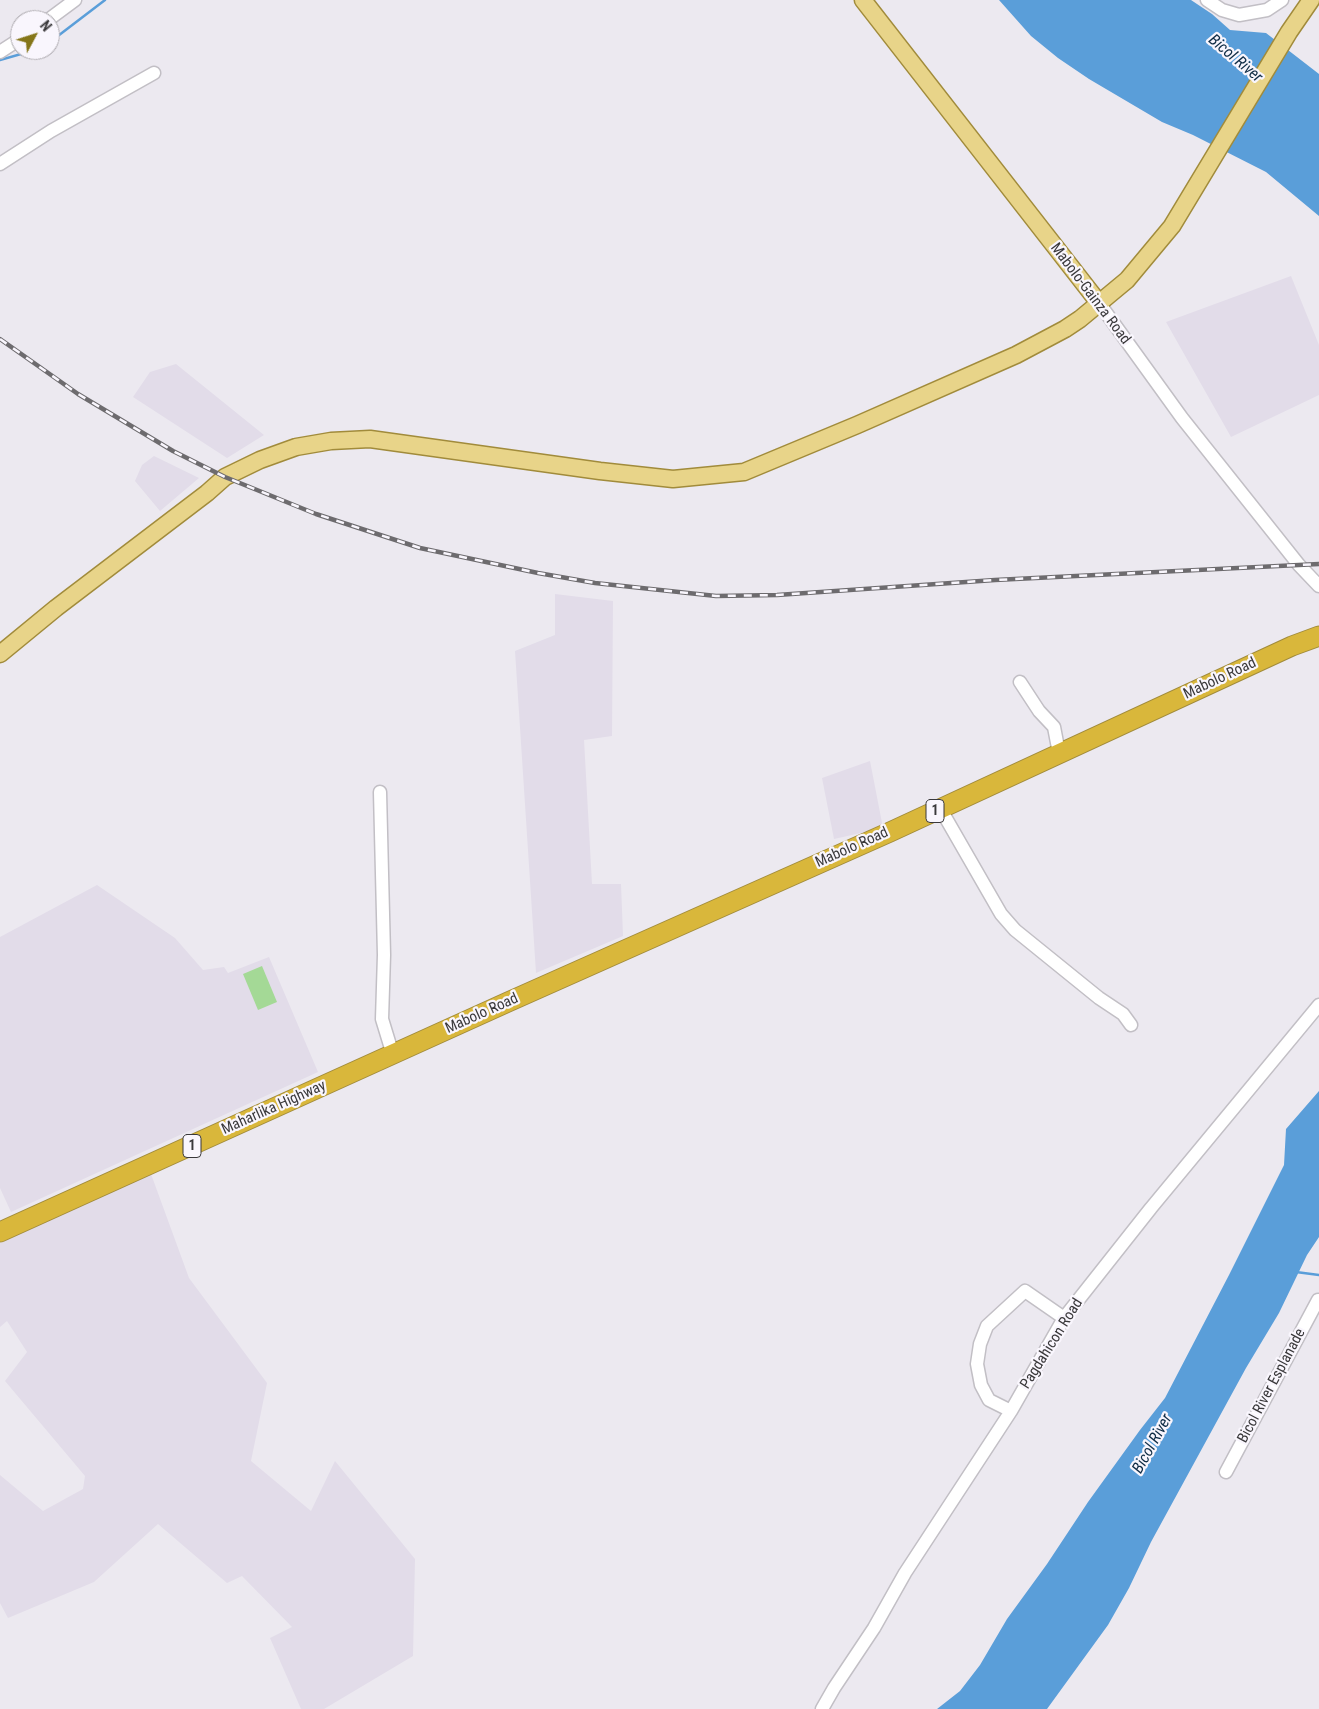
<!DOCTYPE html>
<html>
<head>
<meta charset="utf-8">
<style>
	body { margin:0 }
	#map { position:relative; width:1319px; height:1709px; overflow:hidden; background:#ece9f0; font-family:"Roboto Condensed",sans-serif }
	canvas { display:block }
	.north { position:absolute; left:10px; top:10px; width:50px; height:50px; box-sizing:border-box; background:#f9f6fd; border:1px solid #adaaaf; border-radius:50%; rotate:50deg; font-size:14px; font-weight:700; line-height:20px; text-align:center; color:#3a393b }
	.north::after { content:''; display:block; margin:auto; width:18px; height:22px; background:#857619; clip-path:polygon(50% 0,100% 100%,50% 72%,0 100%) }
</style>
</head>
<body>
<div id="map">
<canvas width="1319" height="1709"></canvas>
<div class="north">N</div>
</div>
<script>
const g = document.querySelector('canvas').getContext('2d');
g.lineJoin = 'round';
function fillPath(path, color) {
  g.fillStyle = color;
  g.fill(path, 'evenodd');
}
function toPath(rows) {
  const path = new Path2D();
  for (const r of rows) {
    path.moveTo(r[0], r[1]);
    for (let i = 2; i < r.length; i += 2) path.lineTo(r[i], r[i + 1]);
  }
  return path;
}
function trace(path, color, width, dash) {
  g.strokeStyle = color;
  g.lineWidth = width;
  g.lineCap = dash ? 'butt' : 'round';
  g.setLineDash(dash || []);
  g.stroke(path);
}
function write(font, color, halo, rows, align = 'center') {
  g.font = font + ' "Roboto Condensed",sans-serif';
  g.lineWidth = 4.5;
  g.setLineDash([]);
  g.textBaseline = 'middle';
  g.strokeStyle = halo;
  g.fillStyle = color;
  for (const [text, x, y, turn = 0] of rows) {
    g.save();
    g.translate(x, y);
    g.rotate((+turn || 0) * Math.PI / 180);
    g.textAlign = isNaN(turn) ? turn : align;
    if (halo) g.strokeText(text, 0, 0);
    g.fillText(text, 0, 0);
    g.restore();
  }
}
const built = toPath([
	[1291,276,1319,345,1319,395,1231,437,1166,322],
	[176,364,264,435,227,458,133,397,150,372],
	[154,456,199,478,160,511,135,481,142,465],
	[555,594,613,601,612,736,584,740,592,884,621,884,623,936,536,973,515,651,555,635],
	[870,761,883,828,834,839,822,778],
	[97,885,175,938,203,970,224,967,228,973,269,957,318,1072,11,1212,0,1188,0,937],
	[151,1174,189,1278,267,1383,251,1461,311,1511,335,1461,415,1559,413,1656,324,1709,301,1709,270,1638,292,1627,242,1576,227,1583,158,1524,94,1582,8,1618,0,1603,0,1475,43,1511,83,1489,85,1476,5,1381,27,1352,7,1321,0,1327,0,1243]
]);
const green = toPath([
	[262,966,277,1002,258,1010,243,974]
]);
const water = toPath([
	[999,0,1191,0,1212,14,1230,30,1266,33,1319,74,1319,216,1266,172,1193,135,1162,122,1089,79,1058,58,1031,36],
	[1319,1091,1319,1237,1307,1255,1279,1313,1246,1368,1151,1542,1129,1588,1108,1625,1047,1709,937,1709,960,1691,980,1665,1007,1619,1047,1564,1088,1502,1140,1430,1165,1398,1229,1275,1284,1165,1286,1129]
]);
const stream = toPath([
	[50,42,105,0],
	[0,60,35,50],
	[1296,1272,1319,1275]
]);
const minor = toPath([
	[1207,0,1222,10,1239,15,1267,10,1282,0],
	[48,20,75,0],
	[0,52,20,39],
	[0,164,51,131,154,73],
	[1099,303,1182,418,1299,565,1319,586],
	[1020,682,1039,711,1054,727,1059,753],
	[380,792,384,955,382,1019,393,1055],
	[940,808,1001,914,1015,930,1099,998,1123,1014,1131,1025],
	[1011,1411,989,1400,981,1385,977,1364,980,1344,987,1326,1025,1291,1064,1318],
	[1226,1472,1318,1300],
	[822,1709,834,1688,874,1628,905,1573,1011,1411,1064,1318,1151,1208,1319,1005]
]);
const major = toPath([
	[863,0,1099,303],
	[0,654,56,608,207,493,225,477,260,460,296,447,331,441,370,439,600,471,673,479,744,472,857,425,1016,355,1065,329,1080,319,1127,280,1172,226,1289,32,1311,0]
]);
const highway = toPath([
	[0,1232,508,1002,890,832,1292,646,1319,636]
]);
const rail = toPath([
	[0,339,78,394,173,451,225,477,316,514,420,548,538,573,595,583,716,596,777,595,995,580,1319,564]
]);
const shields = [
	[935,811,18],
	[192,1146,18]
];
const shieldNames = [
	["1",935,811],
	["1",192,1146]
];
const streetNames = [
	["Mabolo-Gainza Road",1090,294,53],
	["Mabolo Road",1220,679,-25],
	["Mabolo Road",852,848,-24],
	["Mabolo Road",482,1014,-24],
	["Maharlika Highway",274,1108,-24],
	["Pagdahicon Road",1052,1344,-58],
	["Bicol River Esplanade",1272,1386,-62]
];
const waterNames = [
	["Bicol River",1235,59,40],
	["Bicol River",1153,1444,-61]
];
fillPath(built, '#e2dce9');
fillPath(green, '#a4d996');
fillPath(water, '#5a9ed9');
trace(stream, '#5a9ed9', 2.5);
trace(minor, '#c2bfc5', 15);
trace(major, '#a18b3b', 19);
trace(highway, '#a18b3b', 21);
trace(minor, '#fff', 12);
trace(major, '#e8d489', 16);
trace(highway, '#d9b73b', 19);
trace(rail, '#6d6b6e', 4.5);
trace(rail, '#f9f6fd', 2.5, [8]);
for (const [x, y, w] of shields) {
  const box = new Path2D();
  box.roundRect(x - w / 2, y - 11.5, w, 23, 4);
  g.fillStyle = '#f9f6fd';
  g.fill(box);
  trace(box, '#3a393b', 1);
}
write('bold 14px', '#3a393b', null, shieldNames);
write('15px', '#3a393b', '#f9f6fd', streetNames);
write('italic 16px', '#0f2c45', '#f9f6fd', waterNames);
</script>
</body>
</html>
